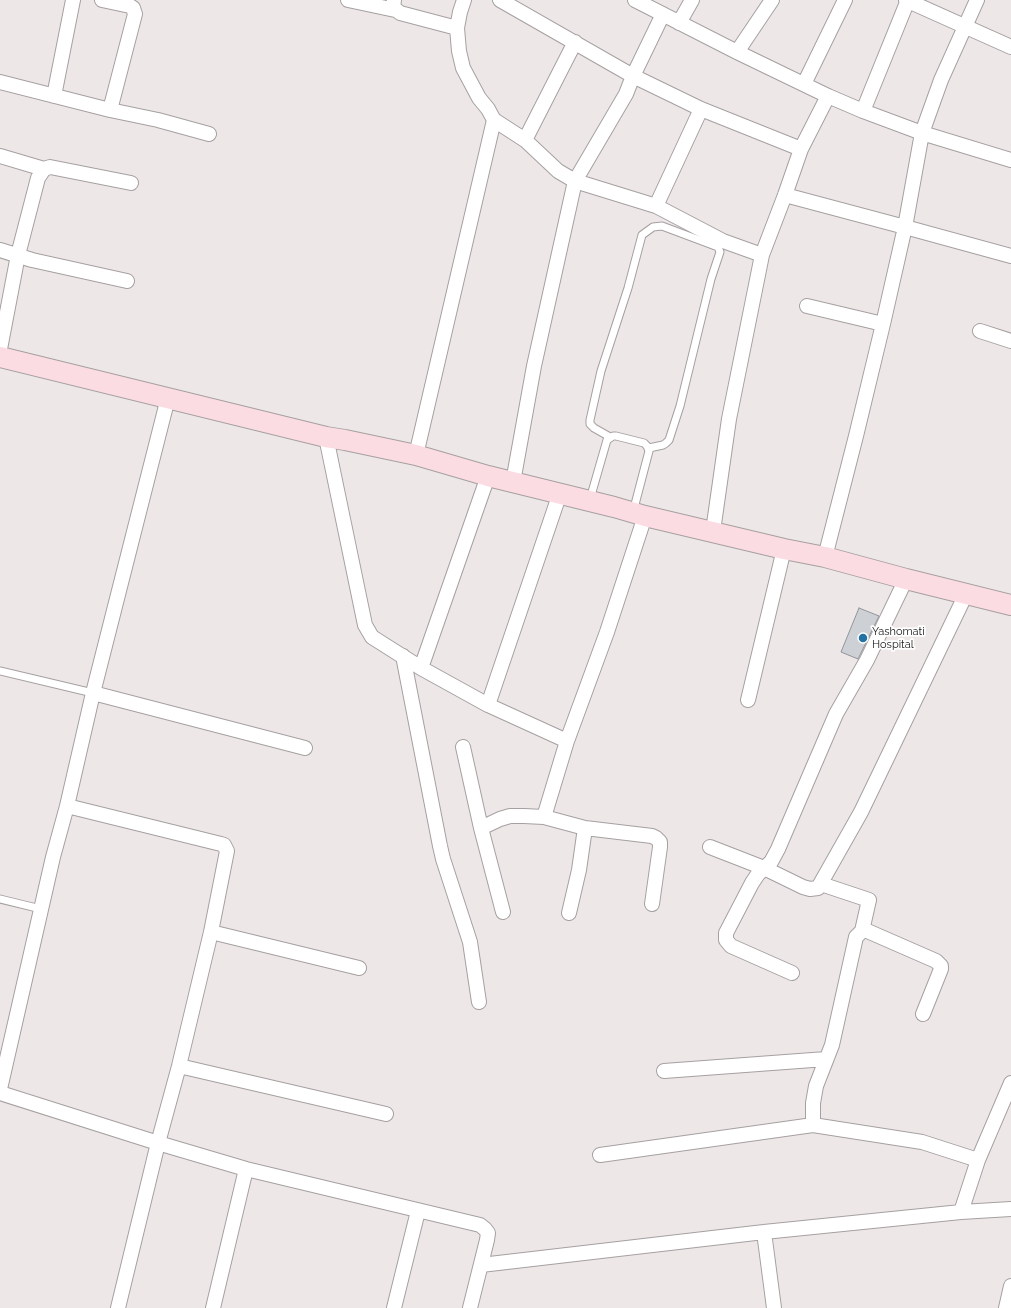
<!DOCTYPE html>
<html>
<head>
<meta charset="utf-8">
<style>
	body { margin:0 }
	canvas { display:block; background:#eee7e8 }
</style>
</head>
<body>
<canvas width="1011" height="1308"></canvas>
<script>
const g = document.querySelector('canvas').getContext('2d');
g.lineJoin = 'round';
function fillPath(path, color) {
  g.fillStyle = color;
  g.fill(path, 'evenodd');
}
function toPath(rows) {
  const path = new Path2D();
  for (const r of rows) {
    path.moveTo(r[0], r[1]);
    for (let i = 2; i < r.length; i += 2) path.lineTo(r[i], r[i + 1]);
  }
  return path;
}
function trace(path, color, width, dash) {
  g.strokeStyle = color;
  g.lineWidth = width;
  g.lineCap = dash ? 'butt' : 'round';
  g.setLineDash(dash || []);
  g.stroke(path);
}
function write(font, color, halo, rows, align = 'center') {
  g.font = font + ' Raleway,sans-serif';
  g.lineWidth = 3.5;
  g.setLineDash([]);
  g.textBaseline = 'middle';
  g.strokeStyle = halo;
  g.fillStyle = color;
  for (const [text, x, y, turn = 0] of rows) {
    g.save();
    g.translate(x, y);
    g.rotate((+turn || 0) * Math.PI / 180);
    g.textAlign = isNaN(turn) ? turn : align;
    if (halo) g.strokeText(text, 0, 0);
    g.fillText(text, 0, 0);
    g.restore();
  }
}
const building = toPath([
	[859,608,879,616,858,659,841,652,859,608]
]);
const service = toPath([
	[610,437,594,428,590,424,590,420,601,371,628,288,642,235,653,227,662,226,718,247,720,252,711,279,680,406,669,440,666,443,663,445,649,448],
	[590,499,607,440,613,436,616,436,644,443,647,446,649,451,633,512],
	[0,671,93,693],
	[0,899,41,909]
]);
const minor = toPath([
	[102,0,130,6,133,8,135,14,110,110],
	[348,0,395,10],
	[394,0,393,7,400,13,457,28],
	[500,0,633,76,701,109,801,149],
	[635,0,737,52,828,96,863,111,922,133,1011,160],
	[906,0,1011,47],
	[679,23,692,0],
	[737,52,772,0],
	[0,82,110,110,158,120,209,134],
	[804,84,845,0],
	[54,96,73,0],
	[863,111,908,0],
	[494,120,525,140,558,171,575,181,656,206,723,241,762,255],
	[525,140,575,42],
	[0,156,44,169],
	[785,195,905,227,1011,256],
	[656,206,701,109],
	[0,250,32,260,127,281],
	[807,306,883,324],
	[980,331,1011,341],
	[0,349,18,255,38,178,44,169,50,167,131,183],
	[326,437,365,625,372,637,421,668,488,705,567,741],
	[416,455,494,120,488,109,479,98,463,68,459,51,457,28,460,12,464,0],
	[513,482,534,366,575,181,626,94,633,76,663,14],
	[713,531,729,419,762,255,785,195,801,149,828,96],
	[825,557,856,436,883,324,905,227,922,133,941,80,977,0],
	[403,656,440,846,443,859,470,942,479,1002],
	[421,668,488,476],
	[93,693,305,748],
	[748,700,784,549],
	[488,705,560,493],
	[463,747,481,828,503,912],
	[67,806,221,844,224,845,227,851,211,932,179,1066,158,1143,118,1308],
	[544,817,567,741,607,632,645,516],
	[481,828,500,819,510,816,524,816,544,817,585,828,652,836,656,838,660,842,660,847,652,904],
	[710,847,764,868,803,887,810,889,818,888,861,812,966,594],
	[821,884,869,900,862,931],
	[569,913,579,870,585,828],
	[211,932,359,968],
	[792,973,731,946,726,940,726,933,752,883,758,874,771,862,778,849,836,714,867,660,906,579],
	[179,1066,386,1114],
	[664,1071,826,1059],
	[0,1089,53,857,67,806,93,693,168,398],
	[0,1093,158,1143,246,1169,480,1225,485,1229,488,1233,487,1240,470,1308],
	[813,1125,813,1103,816,1086,832,1045,856,937,862,931,865,930,936,961,941,966,941,969,923,1014],
	[600,1155,813,1125,922,1142,978,1160],
	[961,1212,978,1160,1011,1083],
	[764,1232,774,1308],
	[481,1265,764,1232,961,1212,1011,1209],
	[213,1308,246,1169],
	[394,1308,418,1211],
	[1006,1308,1011,1286]
]);
const secondary = toPath([
	[0,357,326,437,345,440,416,455,488,476,614,507,645,516,784,549,825,557,906,579,1011,605]
]);
const markers = [
	[863,638,5,"#2372a4"]
];
const poiNames = [
	["Yashomati",872,632],
	["Hospital",872,645]
];
fillPath(building, '#cdd1d5');
trace(building, '#919599', 1);
trace(service, '#a6a0a1', 9);
trace(minor, '#a6a0a1', 16);
trace(secondary, '#a6a0a1', 22);
trace(service, '#fff', 7);
trace(minor, '#fff', 14);
trace(secondary, '#fcdce3', 20);
for (const [x, y, r, color] of markers) {
  const dot = new Path2D();
  dot.arc(x, y, r, 0, 2 * Math.PI);
  g.fillStyle = color;
  g.fill(dot);
  trace(dot, '#fff', 1.5);
}
write('11px', '#181616', '#fff', poiNames, 'left');
</script>
</body>
</html>
